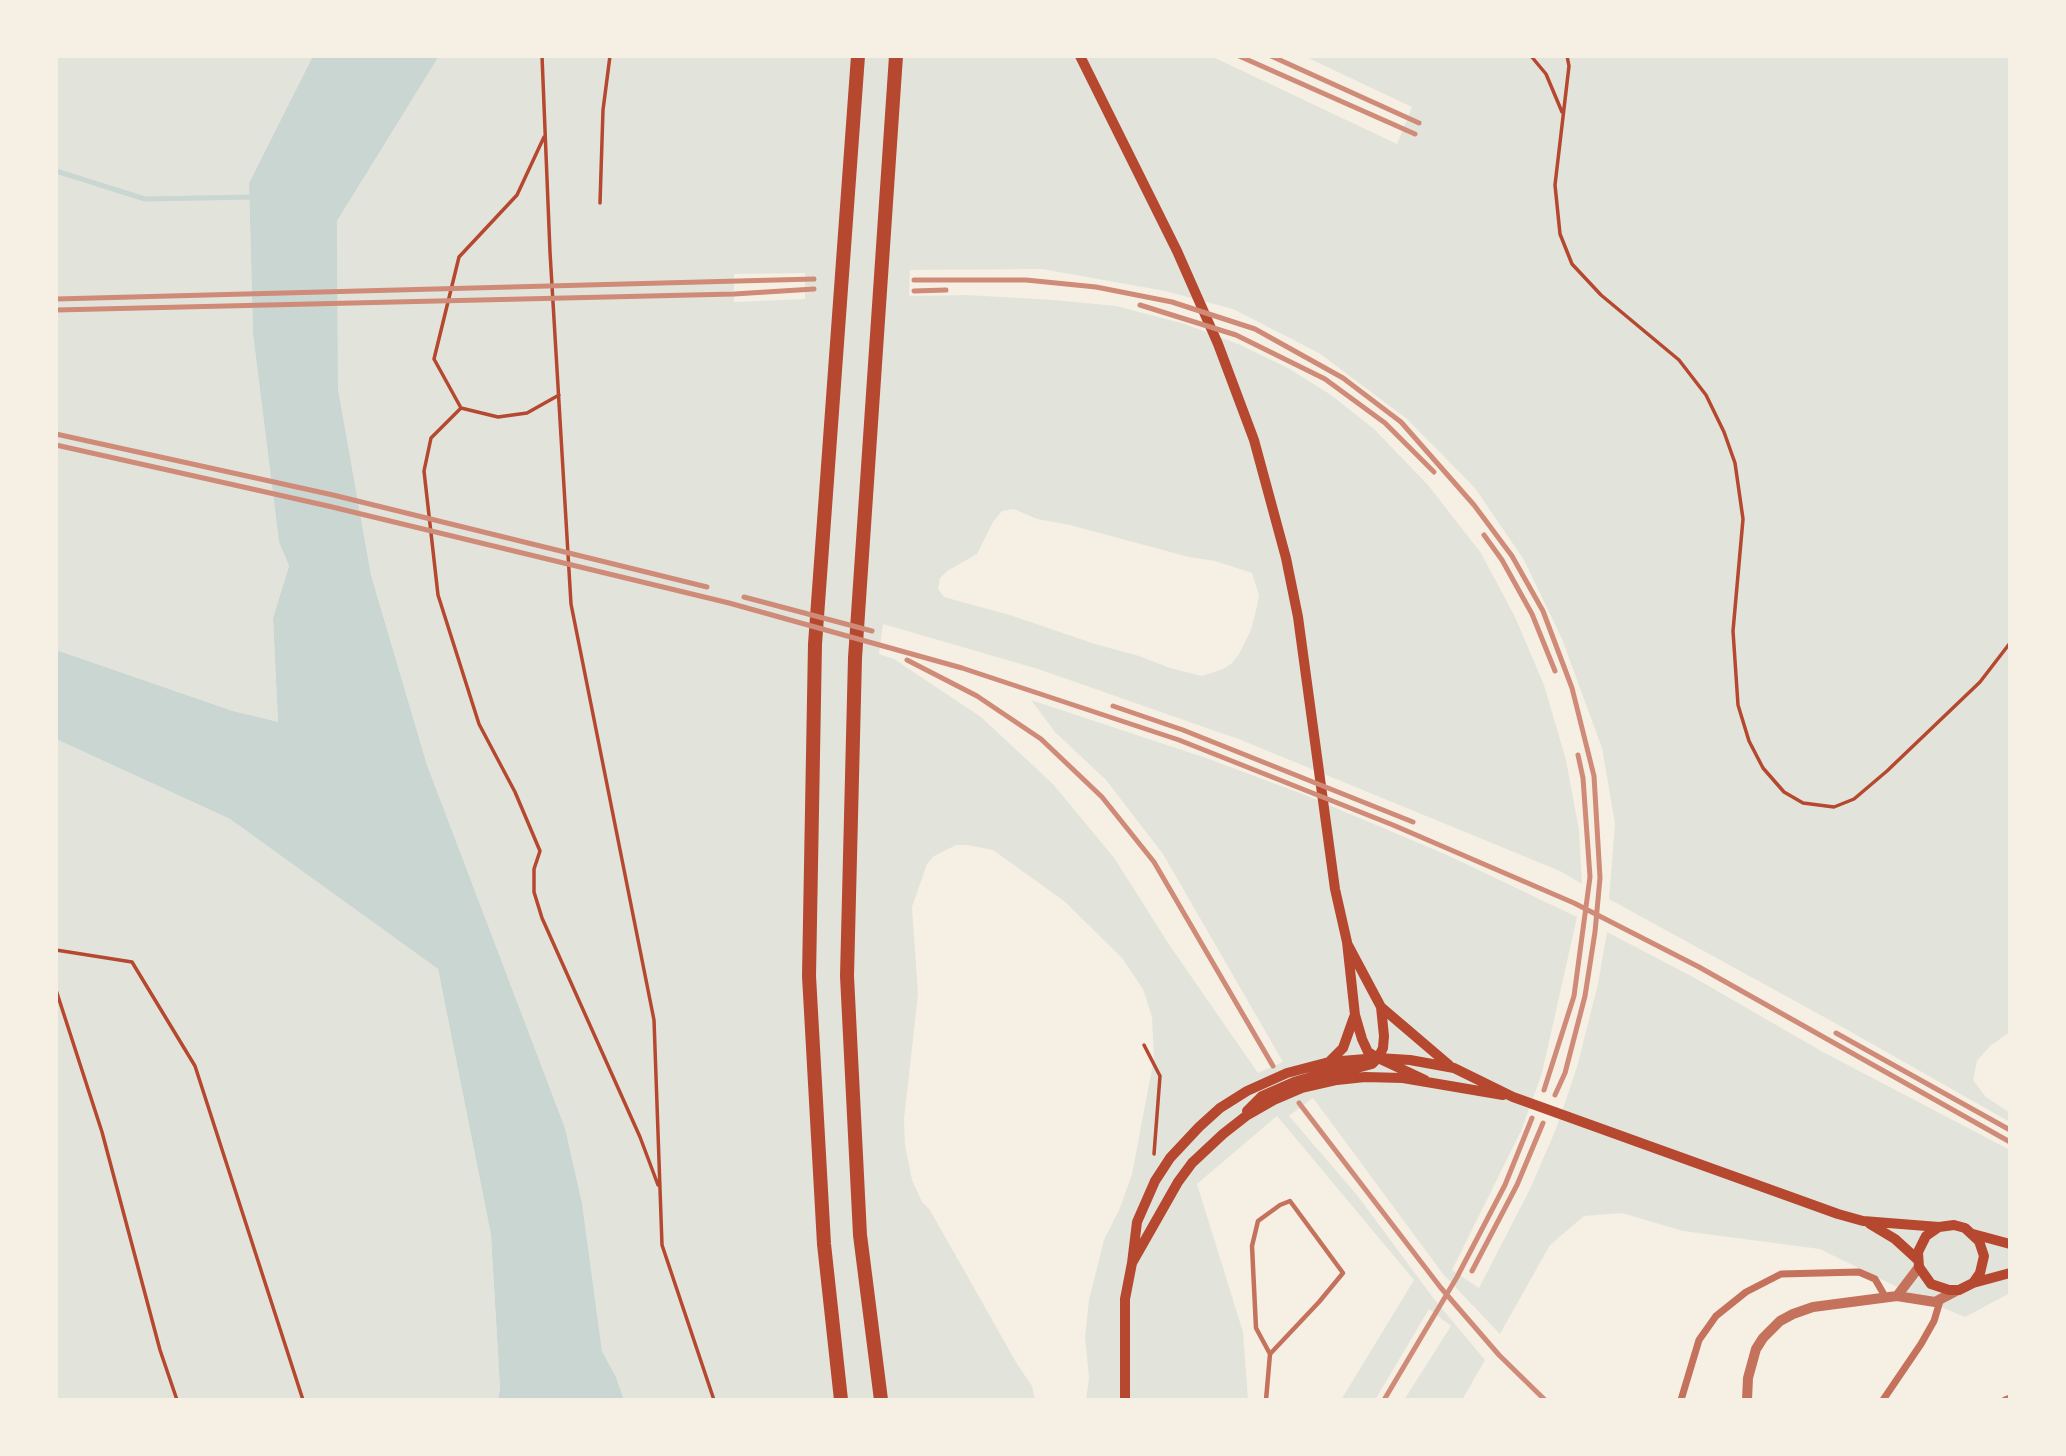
<!DOCTYPE html>
<html>
<head>
<meta charset="utf-8">
<style>
	body { margin:0 }
	#map { position:relative; width:2066px; height:1456px; overflow:hidden; background:#f6efe4; font-family:Karla,sans-serif }
	canvas { display:block }
	.frame { position:absolute; inset:0; border:58px solid #f6efe4; pointer-events:none }
</style>
</head>
<body>
<div id="map">
<canvas width="2066" height="1456"></canvas>
<div class="frame"></div>
</div>
<script>
const g = document.querySelector('canvas').getContext('2d');
g.lineJoin = 'round';
function fillPath(path, color) {
  g.fillStyle = color;
  g.fill(path, 'evenodd');
}
function toPath(rows) {
  const path = new Path2D();
  for (const r of rows) {
    path.moveTo(r[0], r[1]);
    for (let i = 2; i < r.length; i += 2) path.lineTo(r[i], r[i + 1]);
  }
  return path;
}
function trace(path, color, width, dash) {
  g.strokeStyle = color;
  g.lineWidth = width;
  g.lineCap = dash ? 'butt' : 'round';
  g.setLineDash(dash || []);
  g.stroke(path);
}
const green = toPath([
	[56,56,313,56,249,183,253,334,279,542,289,566,273,618,278,723,233,711,56,650],
	[439,56,1211,56,1397,144,1412,107,1304,56,2010,56,2010,1032,1990,1046,1977,1061,1973,1080,1986,1097,2010,1113,2010,1122,1844,1028,1609,899,1615,824,1602,748,1562,639,1524,560,1475,488,1407,419,1319,353,1233,309,1165,291,1042,269,910,270,909,296,967,295,1054,300,1116,306,1185,324,1238,344,1288,368,1331,395,1374,429,1428,485,1481,553,1515,617,1544,685,1566,760,1579,830,1582,884,1560,871,1241,740,1038,669,883,624,879,654,894,659,981,717,1053,784,1115,859,1168,943,1258,1073,1283,1062,1163,854,1106,780,1055,732,1031,700,1206,758,1305,795,1447,855,1577,917,1542,1073,1521,1131,1452,1270,1479,1288,1529,1191,1556,1129,1577,1067,1598,984,1607,932,1693,977,1823,1052,2010,1150,2010,1293,1965,1317,1917,1297,1820,1249,1683,1231,1622,1213,1584,1216,1550,1245,1500,1334,1443,1274,1313,1098,1289,1116,1357,1195,1434,1299,1485,1360,1462,1400,1404,1400,1451,1326,1429,1309,1375,1400,1341,1400,1414,1280,1277,1116,1197,1184,1243,1332,1248,1400,1086,1400,1089,1378,1085,1337,1089,1300,1104,1240,1120,1208,1132,1174,1154,1058,1152,1017,1143,989,1122,958,1064,901,993,850,968,845,956,845,934,856,927,864,912,907,918,994,904,1119,905,1145,912,1180,922,1202,930,1210,1017,1364,1032,1386,1035,1400,624,1400,616,1377,602,1351,582,1203,565,1128,427,765,371,575,338,389,337,221],
	[805,273,805,299,734,302,734,274],
	[1014,509,1037,519,1070,525,1189,557,1215,561,1252,573,1259,595,1257,606,1251,630,1239,654,1232,663,1223,669,1202,676,1170,668,1139,656,1095,644,1013,616,944,597,938,589,940,578,947,571,977,554,993,522,1002,511],
	[56,739,230,819,438,969,491,1235,500,1388,498,1400,56,1400]
]);
const water = toPath([
	[313,56,439,56,337,221,338,389,371,575,427,765,565,1128,582,1203,602,1351,616,1377,624,1400,498,1400,500,1388,491,1235,438,969,230,819,56,739,56,650,233,711,278,722,273,618,289,566,279,542,253,334,249,183]
]);
const stream = toPath([
	[56,171,145,199,255,197]
]);
const path = toPath([
	[542,56,550,252,571,604,654,1020,662,1245,714,1400],
	[1531,56,1546,74,1562,112],
	[1567,56,1569,66,1555,185,1560,234,1572,264,1601,295,1679,360,1706,395,1724,432,1735,463,1743,519,1733,631,1738,705,1749,741,1763,768,1784,792,1803,803,1834,807,1854,799,1887,771,1980,682,2010,643],
	[544,137,517,195,459,257,434,359,461,408,498,417,527,413,559,395],
	[600,203,603,110,610,56],
	[461,408,431,438,424,471,438,595,479,724,515,792,540,851,534,869,534,892,542,918,640,1137,658,1185],
	[56,950,132,962,195,1066,303,1400],
	[56,990,102,1132,160,1350,177,1400],
	[1144,1045,1160,1076,1154,1154]
]);
const service = toPath([
	[1266,1400,1270,1354,1256,1328,1252,1246,1258,1221,1280,1205,1290,1201,1343,1273,1319,1302,1270,1354]
]);
const minor = toPath([
	[1681,1400,1699,1340,1716,1316,1746,1292,1781,1274,1859,1272,1875,1279,1886,1298],
	[1883,1400,1921,1344,1934,1321,1941,1298],
	[2005,1400,2010,1398]
]);
const tertiary = toPath([
	[1897,1296,1919,1267],
	[1747,1400,1748,1378,1756,1349,1763,1338,1780,1321,1793,1314,1813,1307,1897,1296,1935,1302,1956,1291]
]);
const secondary = toPath([
	[1080,56,1177,251,1218,344,1254,440,1286,558,1298,617,1335,889,1347,942,1355,1015,1362,1039,1368,1052,1378,1058,1425,1080],
	[1381,1007,1449,1065],
	[1329,1062,1343,1048,1354,1017],
	[1247,1111,1262,1096,1294,1082,1328,1072,1357,1068,1372,1064,1378,1058,1383,1048,1384,1036,1381,1007,1348,945],
	[1870,1224,1895,1239,1918,1260],
	[1939,1227,1926,1236,1918,1252,1919,1267,1931,1284,1949,1290,1959,1290,1973,1283,2010,1273],
	[1973,1234,2010,1244],
	[1132,1263,1137,1222,1155,1181,1170,1158,1199,1127,1220,1108,1247,1091,1287,1073,1329,1062,1378,1058,1410,1060,1454,1068,1513,1097,1838,1214,1863,1221,1939,1227,1954,1225,1965,1228,1979,1241,1984,1256,1980,1273,1973,1283],
	[1125,1400,1125,1299,1132,1263,1178,1182,1192,1163,1223,1134,1246,1116,1274,1100,1302,1088,1337,1080,1365,1077,1403,1078,1503,1095]
]);
const motorway = toPath([
	[841,1400,824,1244,809,976,815,644,858,56],
	[881,1400,860,1235,847,976,855,658,896,56]
]);
const rail = toPath([
	[1239,56,1415,134],
	[1271,56,1419,123],
	[914,280,1026,280,1096,287,1172,302,1255,329,1343,378,1401,422,1474,505,1512,556,1543,611,1572,688,1594,776,1600,878,1595,932,1585,996,1565,1073,1555,1095],
	[914,291,946,290],
	[56,299,814,279],
	[1140,305,1236,335,1325,379,1385,423,1434,472],
	[56,310,734,294,814,289],
	[56,434,333,495,707,587],
	[56,445,328,506,729,603,962,668,1179,740,1393,825,1574,903,1699,967,2010,1142],
	[1484,535,1502,560,1532,614,1555,671],
	[744,597,872,631],
	[907,660,977,696,1041,739,1102,797,1154,862,1273,1066],
	[1113,706,1183,730,1413,822],
	[1836,1033,2010,1130],
	[1544,1090,1574,996,1590,877,1583,778,1578,755],
	[1299,1103,1441,1288,1499,1355,1545,1400],
	[1472,1271,1517,1185,1543,1123],
	[1384,1400,1457,1277,1505,1185,1532,1118]
]);
fillPath(green, '#e2e4dc');
fillPath(water, '#c9d6d2');
trace(stream, '#c9d6d2', 5);
trace(path, '#b5482f', 3.5);
trace(service, '#c5725c', 4.5);
trace(minor, '#c5725c', 7);
trace(tertiary, '#c5725c', 10);
trace(secondary, '#b5482f', 10);
trace(motorway, '#b5482f', 14);
trace(rail, '#cf8b77', 5);
</script>
</body>
</html>
